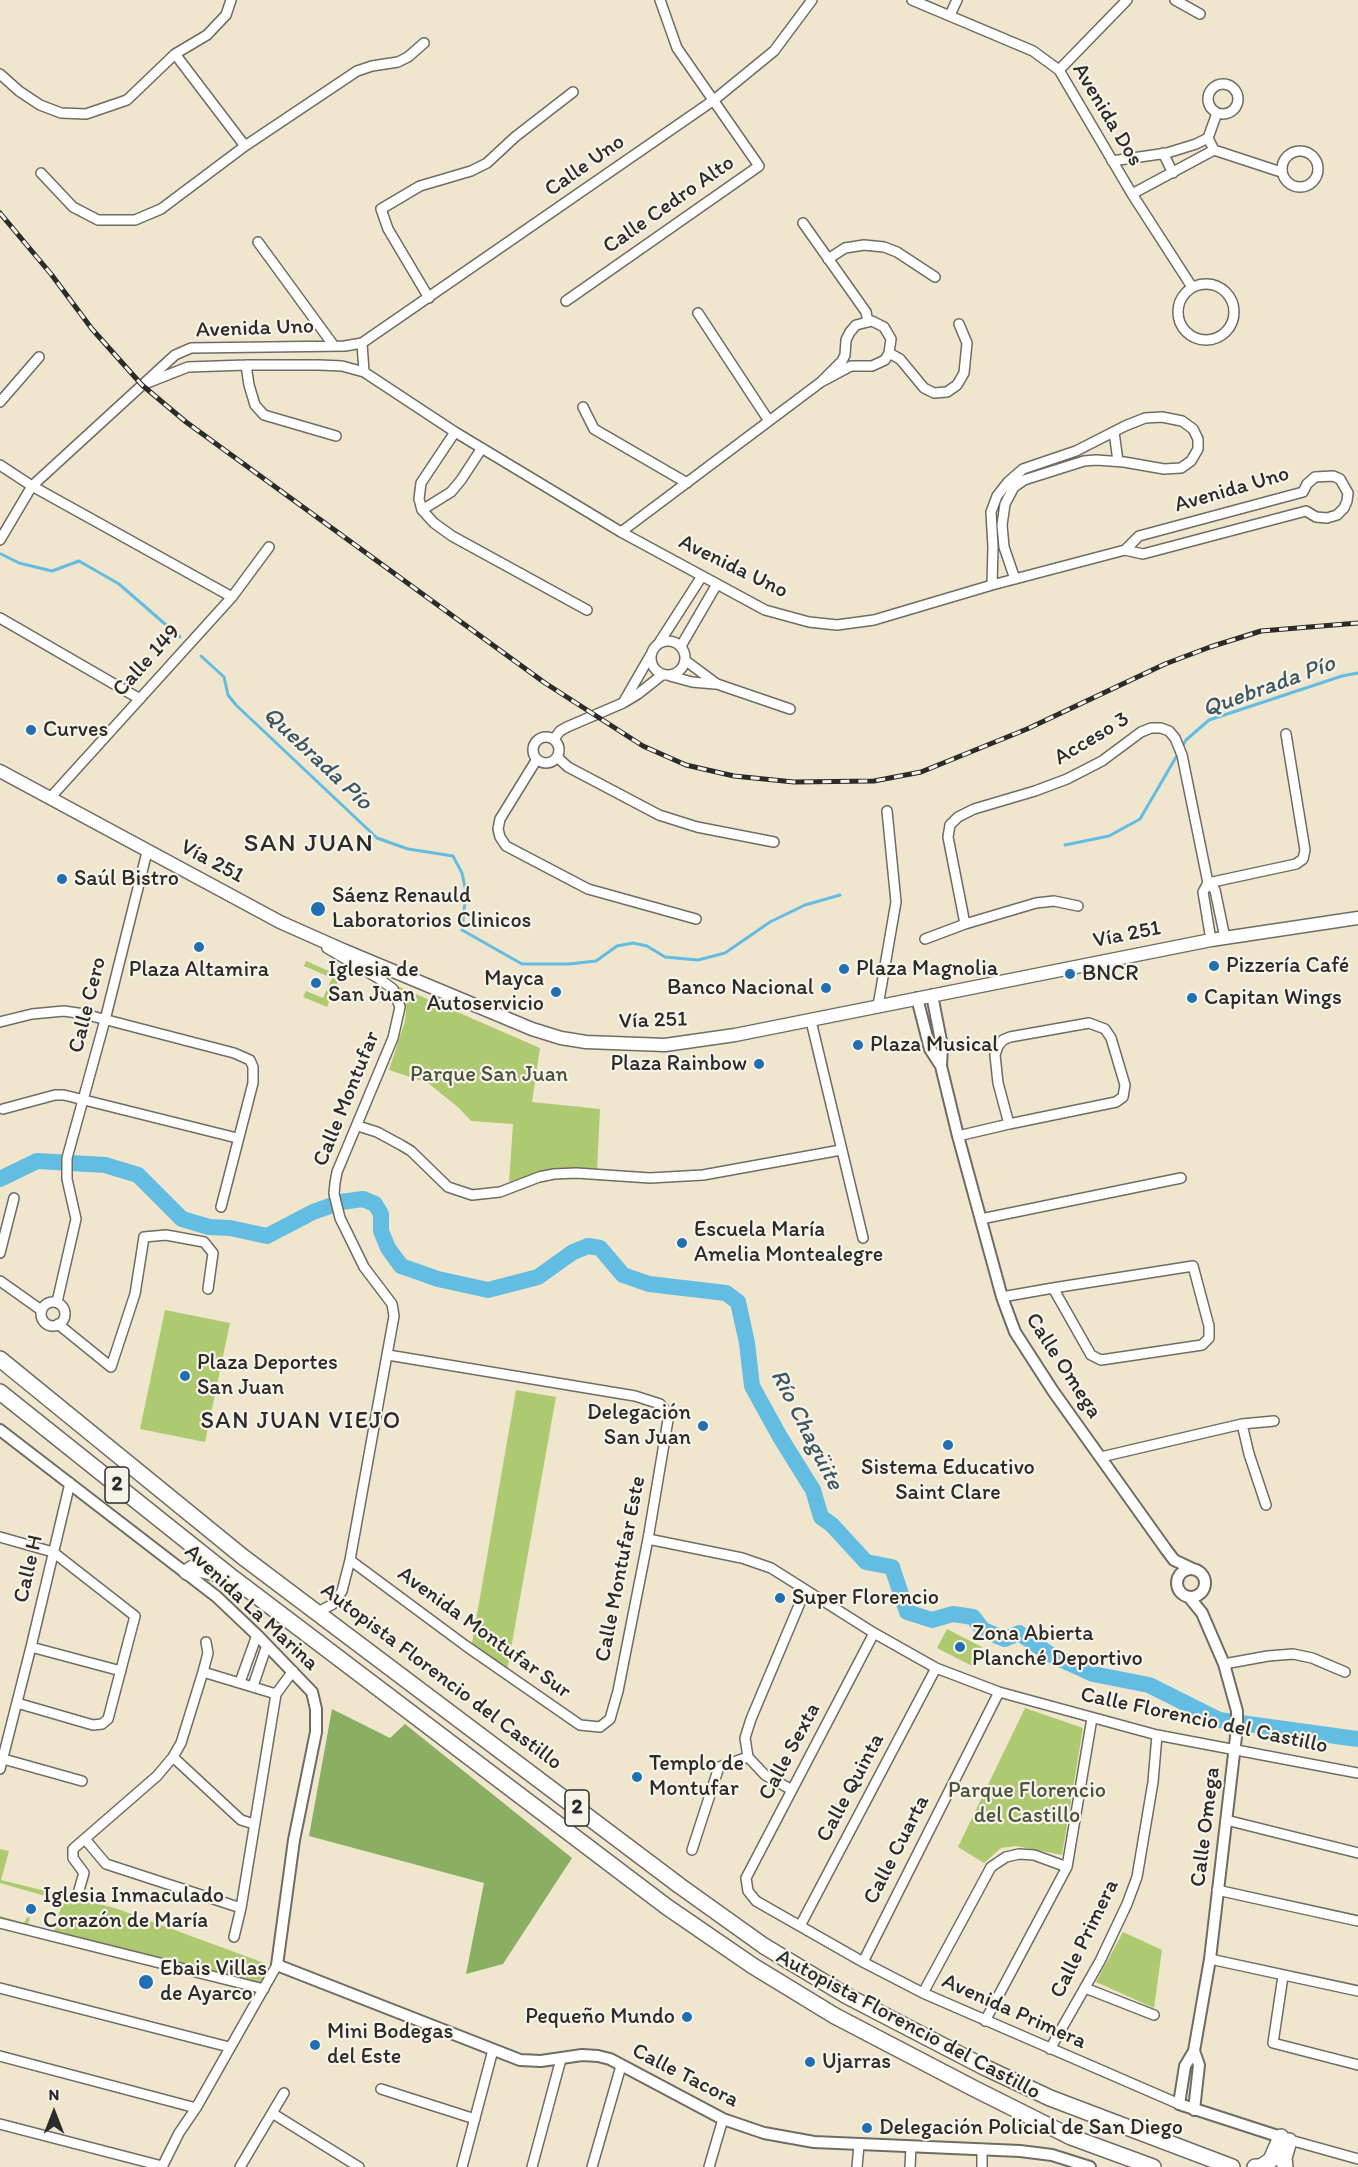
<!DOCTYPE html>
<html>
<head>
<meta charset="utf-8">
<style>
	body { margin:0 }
	#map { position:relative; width:1358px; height:2167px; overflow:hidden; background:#f0e6cd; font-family:Itim,sans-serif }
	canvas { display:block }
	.north { position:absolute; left:24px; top:2083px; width:60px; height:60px; -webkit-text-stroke:4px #f7f3e8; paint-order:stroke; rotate:0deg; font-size:16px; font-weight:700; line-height:24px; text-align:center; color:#2b2b2b }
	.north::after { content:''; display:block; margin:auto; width:21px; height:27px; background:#2b2b2b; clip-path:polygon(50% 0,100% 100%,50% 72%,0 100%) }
</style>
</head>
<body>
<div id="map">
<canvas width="1358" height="2167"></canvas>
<div class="north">N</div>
</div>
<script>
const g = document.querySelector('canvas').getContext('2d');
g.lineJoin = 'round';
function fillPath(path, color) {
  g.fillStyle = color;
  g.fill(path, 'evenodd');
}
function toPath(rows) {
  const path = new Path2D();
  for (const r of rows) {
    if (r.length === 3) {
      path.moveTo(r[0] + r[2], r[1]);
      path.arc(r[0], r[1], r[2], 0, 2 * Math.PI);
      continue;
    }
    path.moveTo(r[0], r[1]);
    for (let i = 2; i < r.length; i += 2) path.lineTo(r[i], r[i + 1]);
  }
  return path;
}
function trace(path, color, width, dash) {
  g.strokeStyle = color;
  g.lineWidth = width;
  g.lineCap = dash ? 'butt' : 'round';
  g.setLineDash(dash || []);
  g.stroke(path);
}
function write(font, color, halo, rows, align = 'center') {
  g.font = font + ' Itim,sans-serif';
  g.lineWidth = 4.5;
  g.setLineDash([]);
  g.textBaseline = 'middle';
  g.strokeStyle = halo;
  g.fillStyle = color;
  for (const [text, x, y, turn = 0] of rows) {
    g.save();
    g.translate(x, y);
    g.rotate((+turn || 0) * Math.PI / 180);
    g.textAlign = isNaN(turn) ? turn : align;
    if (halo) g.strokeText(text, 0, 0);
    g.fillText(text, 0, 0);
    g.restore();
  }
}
const green = toPath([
	[306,961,340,976,327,1007,303,997,306,991,323,998,332,978,304,966],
	[395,985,540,1048,532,1102,600,1109,597,1172,565,1169,537,1172,509,1182,513,1124,471,1121,459,1108,428,1083,389,1070,405,1021,406,1010,404,1000],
	[165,1310,230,1323,205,1442,140,1429],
	[516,1390,556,1397,507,1671,472,1643],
	[947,1629,982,1647,972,1666,937,1648],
	[1025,1708,1083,1728,1062,1855,1016,1846,1001,1848,984,1863,958,1847],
	[0,1849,9,1851,1,1880,115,1908,267,1964,261,1986,0,1920,0,1916,24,1923,27,1917,30,1918,28,1925,54,1931,63,1901,0,1883],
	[1123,1932,1162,1950,1154,2008,1096,1982]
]);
const forest = toPath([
	[332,1709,390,1738,405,1724,572,1858,503,1964,466,1974,484,1883,309,1836]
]);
const stream = toPath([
	[1,554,19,563,52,571,79,561,119,584,180,637],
	[201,656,224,677,228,695,236,705,377,838,408,849,453,856,462,873,466,892,462,930,522,964,569,964,596,961,617,946,633,943,647,946,665,957,698,960,725,953,770,922,805,905,840,895],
	[1065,845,1109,836,1140,819,1186,740,1209,720,1342,676,1358,673]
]);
const river = toPath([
	[0,1179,37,1161,105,1165,138,1175,182,1219,209,1227,230,1228,267,1236,313,1212,341,1202,363,1199,375,1204,381,1214,381,1231,388,1248,401,1266,438,1279,488,1290,538,1277,573,1252,588,1246,600,1248,623,1275,649,1284,726,1293,738,1302,747,1343,752,1386,780,1437,813,1490,821,1517,832,1525,866,1562,892,1567,907,1612,932,1620,953,1614,973,1617,983,1630,1005,1639,1019,1633,1051,1655,1093,1674,1149,1685,1219,1720,1358,1739]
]);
const minor = toPath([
	[912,0,1033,51,1059,70,1132,194,1192,287],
	[1175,0,1200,14],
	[950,15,957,0],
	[175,54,245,146],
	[1059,70,1127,0],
	[0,74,19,91,40,105,61,113,86,114,127,100,175,54,207,35,226,15,231,0],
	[1223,99,15],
	[1217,113,1208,138,1214,150,1281,172],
	[1300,169,18],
	[1163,153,1173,173],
	[1112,161,1167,153,1196,144,1208,138],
	[41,173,73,207,98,220,135,220,161,209,245,146,357,71,372,66,398,62,408,57,424,43],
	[1132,194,1214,150],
	[803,223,866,312,868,322],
	[258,242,334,346],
	[828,259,845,248,864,245,884,247,897,252,935,277],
	[1206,312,28],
	[429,298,388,229,381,209,420,186,471,171,487,163,515,137,573,92],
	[566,301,759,166,677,48,660,0],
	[698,313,769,421],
	[362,343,364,372],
	[889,353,900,359,924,388,934,393,947,392,957,385,964,373,967,343,959,324],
	[246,365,249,385,255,405,264,415,336,436],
	[142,385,188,367,246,365,319,365,342,366,364,372,455,432,621,532,765,610,809,622,837,625,874,620,992,585,1125,550,1143,554,1306,511,1316,517,1327,518,1337,515,1344,508,1347,501,1348,493,1340,479,1333,476,1315,477,1307,484,1303,492,1139,536,1125,550],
	[0,402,39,357],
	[583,407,594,429,687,483],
	[455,432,421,483,419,499,422,510,434,523,452,536,587,610],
	[1114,432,1118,461],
	[0,465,32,486,232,597],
	[422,510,451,492,461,480,482,448],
	[621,532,821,382,842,361,845,355,846,340,850,332,856,325,872,321,884,327,891,339,889,353,885,360,872,366,851,366,821,382],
	[0,540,32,486,175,355,191,348,345,346,362,343,714,100,774,51,812,0],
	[992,585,993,547,991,512,997,496,1008,482,1023,469,1076,451,1125,426,1145,418,1162,417,1182,421,1193,429,1198,439,1198,449,1191,461,1181,468,1164,469,1124,462,1096,460,1084,461,1024,480,1014,487,1005,504,1002,525,1004,547,1015,579],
	[0,618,140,699],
	[668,658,17],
	[659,643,702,576],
	[681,646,717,584],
	[686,661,717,684,790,709],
	[670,676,692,682,715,684],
	[623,703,650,656],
	[546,750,13],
	[554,739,560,731,567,727,623,703,638,694,662,675],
	[557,757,568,767,659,815,697,827,774,842],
	[537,759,500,819,498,829,500,837,506,846,588,889,696,919],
	[50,798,232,597,269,547],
	[1208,883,1296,864,1303,859,1305,850,1286,734],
	[1208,883,1203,892,1211,940],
	[1208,883,1215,890,1225,938],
	[965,924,948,837,950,825,958,817,974,809,1035,791,1067,779,1102,761,1141,732,1151,728,1161,728,1169,731,1175,738,1182,755,1208,883],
	[925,939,965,924,1036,903,1054,901,1078,906],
	[878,1006,896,902,887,811],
	[811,1021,863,1238],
	[0,1022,32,1014,64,1011,84,1014,234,1053,250,1060,253,1067,253,1083,221,1207],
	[3,1109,55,1095,64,1095,237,1138],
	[358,1126,377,1132,401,1145,411,1151,448,1187,472,1195,500,1192,539,1177,554,1174,576,1173,650,1178,703,1175,841,1150],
	[958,1136,1009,1124,1116,1102,1123,1097,1125,1085,1111,1038,1105,1029,1089,1023,1010,1037,1003,1040,998,1046,995,1055,998,1083,1009,1124],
	[981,1219,1181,1178],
	[0,1253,14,1198],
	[0,1281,41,1310],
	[1002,1297,1053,1288,1193,1266,1209,1326,1209,1338,1202,1345,1101,1360,1091,1355,1053,1288],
	[57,1302,76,1219,67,1179,67,1158,105,1020,147,852],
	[53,1314,12],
	[58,1324,111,1367,135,1294,144,1237,166,1235,204,1242,213,1253,208,1289],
	[1242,1424,1249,1454,1266,1505],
	[1101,1457,1242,1424,1274,1421],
	[0,1537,53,1552,135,1616,108,1719,102,1724,93,1725,17,1703],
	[648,1539,742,1558,771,1568,874,1633,936,1668,999,1692,1157,1735,1358,1773],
	[350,1560,466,1646,580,1725,600,1727,610,1719,618,1691,648,1539,669,1414,660,1404,635,1396,388,1355],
	[318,1612,333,1604,342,1591,350,1560,394,1316,392,1304,364,1267,340,1218,334,1194,335,1183,337,1172,393,1038,400,1007,393,989,378,978,327,948],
	[874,1633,746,1878,748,1891,756,1901,863,1962,923,1993,1179,2104],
	[31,1647,121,1671],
	[1224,1664,1268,1656,1293,1654,1312,1658,1345,1672],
	[203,1672,276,1694],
	[240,1682,257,1635],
	[253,1686,267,1645],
	[173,1757,241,1820,254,1824],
	[748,1757,765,1775,792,1790],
	[0,1758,82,1781],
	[0,1769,31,1647,70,1483],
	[1226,1820,1358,1853],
	[85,1839,106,1864,241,1908],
	[692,1850,719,1767,748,1757,745,1738,751,1719,805,1591],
	[79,1890,84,1873,73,1858,73,1849,157,1776,173,1757,181,1743,203,1672,208,1653,206,1642],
	[1217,1890,1358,1921],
	[0,1923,264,1989],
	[800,1926,936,1668],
	[234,1937,241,1908,276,1694,293,1671],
	[1210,1959,1358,1991],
	[863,1962,999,1692],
	[1283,1976,1273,2043,1358,2065],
	[0,1988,229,2047],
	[1085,1988,1154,2015],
	[923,1993,991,1867,1006,1857,1019,1854,1034,1855,1067,1867],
	[985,2021,1067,1867,1092,1718],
	[1050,2049,1100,1961,1127,1904,1137,1877,1153,1782,1157,1735],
	[0,2056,196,2108],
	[381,2089,475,2119],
	[272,2113,359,2167],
	[0,2124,162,2166],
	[1290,2140,1358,2159],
	[162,2167,179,2133,196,2108,277,1965],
	[240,2167,284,2093],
	[462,2167,493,2050],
	[532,2167,561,2059],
	[592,2167,621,2066],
	[709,2167,723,2119],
	[857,2167,859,2145],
	[910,2167,911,2147],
	[982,2167,982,2149]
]);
const tertiary = toPath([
	[932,995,942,1046,941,1066,958,1136,1002,1297,1015,1332,1053,1391,1165,1548,1174,1560,1193,1569],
	[917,998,930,1049,941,1066],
	[0,1430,217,1597,257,1635,312,1692,316,1709,316,1732,294,1840,277,1965,520,2060,541,2061,582,2055,598,2056,610,2059,723,2119,764,2133,814,2142,1020,2151,1052,2155,1090,2167],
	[1191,1583,14],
	[1189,1597,1202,1613,1224,1664,1237,1711,1237,1728,1210,1959,1194,2051,1185,2066,1179,2104,1287,2139],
	[1194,2051,1199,2065,1194,2110]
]);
const secondary = toPath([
	[0,771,280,922,343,950,532,1029,561,1038,586,1042,665,1045,735,1035,1211,940,1358,918]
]);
const trunk = toPath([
	[0,1359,243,1557,680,1886,764,1946,847,1996,984,2067,1050,2098,1232,2167],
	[0,1392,233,1578,667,1907,753,1966,835,2016,975,2089,1071,2137,1153,2167],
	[187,1572,193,1568,224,1575],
	[1255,2167,1261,2167,1271,2160,1281,2137],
	[1285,2167,1284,2158,1289,2141]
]);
const rail = toPath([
	[0,213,51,274,92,329,142,385,186,422,545,683,643,746,686,765,734,776,794,782,874,781,921,772,1027,729,1165,664,1210,647,1261,631,1358,623]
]);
const markers = [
	[31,730,6,"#1f6fb2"],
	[62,879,6,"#1f6fb2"],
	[318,909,8,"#1f6fb2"],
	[199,947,6,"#1f6fb2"],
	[1214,966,6,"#1f6fb2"],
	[844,969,6,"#1f6fb2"],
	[1070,974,6,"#1f6fb2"],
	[316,983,6,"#1f6fb2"],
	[826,988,6,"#1f6fb2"],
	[556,992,6,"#1f6fb2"],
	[1192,998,6,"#1f6fb2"],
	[858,1045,6,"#1f6fb2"],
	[759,1064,6,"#1f6fb2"],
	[682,1243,6,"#1f6fb2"],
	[185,1376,6,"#1f6fb2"],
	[703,1426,6,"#1f6fb2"],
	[948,1445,6,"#1f6fb2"],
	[780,1598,6,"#1f6fb2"],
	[960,1647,6,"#1f6fb2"],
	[637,1777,6,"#1f6fb2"],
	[31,1909,6,"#1f6fb2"],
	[146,1982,8,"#1f6fb2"],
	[687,2017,6,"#1f6fb2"],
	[315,2045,6,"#1f6fb2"],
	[810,2062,6,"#1f6fb2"],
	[867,2128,6,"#1f6fb2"]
];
const shields = [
	[117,1485,24],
	[577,1808,24]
];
const shieldNames = [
	["2",117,1485],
	["2",577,1808]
];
const streetNames = [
	["Avenida Dos",1107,115,59],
	["Calle Uno",585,166,-35],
	["Calle Cedro Alto",669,205,-35],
	["Avenida Uno",255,329,-2],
	["Avenida Uno",1232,490,-16],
	["Avenida Uno",733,567,26],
	["Calle 149",147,661,-48],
	["Acceso 3",1092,739,-31],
	["Vía 251",212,862,28],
	["Vía 251",1127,935,-11],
	["Calle Cero",88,1005,-76],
	["Vía 251",653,1021,-2],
	["Calle Montufar",347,1099,-68],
	["Calle Omega",1063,1366,57],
	["Calle H",29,1569,-77],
	["Calle Montufar Este",621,1569,-79],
	["Avenida La Marina",251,1608,43],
	["Avenida Montufar Sur",484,1633,36],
	["Autopista Florencio del Castillo",441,1677,37],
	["Calle Florencio del Castillo",1204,1721,12],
	["Calle Sexta",790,1752,-62],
	["Calle Quinta",851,1788,-62],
	["Calle Omega",1206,1827,-83],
	["Calle Cuarta",897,1850,-63],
	["Calle Primera",1085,1939,-64],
	["Avenida Primera",1014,2012,24],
	["Autopista Florencio del Castillo",908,2025,28],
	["Calle Tacora",685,2076,27]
];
const poiNames = [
	["Curves",43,730],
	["Saúl Bistro",74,879],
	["Sáenz Renauld",332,896],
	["Laboratorios Clinicos",332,921],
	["Pizzería Café",1226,966],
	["Plaza Magnolia",856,969],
	["Plaza Altamira",199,970,"center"],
	["Iglesia de",328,970],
	["San Juan",328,995],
	["BNCR",1082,974],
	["Mayca",544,979,"right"],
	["Autoservicio",544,1004,"right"],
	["Banco Nacional",814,988,"right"],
	["Capitan Wings",1204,998],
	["Plaza Musical",870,1045],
	["Plaza Rainbow",747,1064,"right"],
	["Escuela María",694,1230],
	["Amelia Montealegre",694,1255],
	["Plaza Deportes",197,1363],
	["San Juan",197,1388],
	["Delegación",691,1413,"right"],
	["San Juan",691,1438,"right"],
	["Sistema Educativo",948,1468,"center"],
	["Saint Clare",948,1493,"center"],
	["Super Florencio",792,1598],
	["Zona Abierta",972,1634],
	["Planché Deportivo",972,1659],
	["Templo de",649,1764],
	["Montufar",649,1789],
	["Iglesia Inmaculado",43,1896],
	["Corazón de María",43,1921],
	["Ebais Villas",160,1969],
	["de Ayarco",160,1994],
	["Pequeño Mundo",675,2017,"right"],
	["Mini Bodegas",327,2032],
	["del Este",327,2057],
	["Ujarras",822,2062],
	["Delegación Policial de San Diego",879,2128]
];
const parkNames = [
	["Parque San Juan",489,1075],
	["Parque Florencio",1027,1791],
	["del Castillo",1027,1816]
];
const waterNames = [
	["Quebrada Pío",1269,687,-20],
	["Quebrada Pío",317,759,43],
	["Río Chagüite",806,1430,63]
];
const neighbourhoodNames = [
	["SAN JUAN VIEJO",301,1422]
];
const quarterNames = [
	["SAN JUAN",309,844]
];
fillPath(green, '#aeca70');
fillPath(forest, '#8aae62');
trace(stream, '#63bce1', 3);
trace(river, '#63bce1', 16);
trace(minor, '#706c64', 12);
trace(tertiary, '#706c64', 14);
trace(secondary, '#706c64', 15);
trace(trunk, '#706c64', 18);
trace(minor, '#fff', 9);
trace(tertiary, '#fff', 10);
trace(secondary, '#fff', 12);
trace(trunk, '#fff', 15);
trace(rail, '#2b2b2b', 5);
trace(rail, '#f7f3e8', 3, [9]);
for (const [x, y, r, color] of markers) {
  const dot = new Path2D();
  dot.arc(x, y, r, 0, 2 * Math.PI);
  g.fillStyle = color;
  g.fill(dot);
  trace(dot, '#f7f3e8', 2);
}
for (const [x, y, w] of shields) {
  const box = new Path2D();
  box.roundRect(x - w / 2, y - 18, w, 36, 4.5);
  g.fillStyle = '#f7f3e8';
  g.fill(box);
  trace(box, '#2b2b2b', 1.5);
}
write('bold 21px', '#2b2b2b', null, shieldNames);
write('22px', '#2b2b2b', '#f7f3e8', streetNames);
write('22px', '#2b2b2b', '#f7f3e8', poiNames, 'left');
write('22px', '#4c533c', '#f7f3e8', parkNames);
write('italic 24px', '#3c5662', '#f7f3e8', waterNames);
g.letterSpacing = '1.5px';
write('24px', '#2b2b2b', '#f7f3e8', neighbourhoodNames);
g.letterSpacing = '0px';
g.letterSpacing = '1.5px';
write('26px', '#2b2b2b', '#f7f3e8', quarterNames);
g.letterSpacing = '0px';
</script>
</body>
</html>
